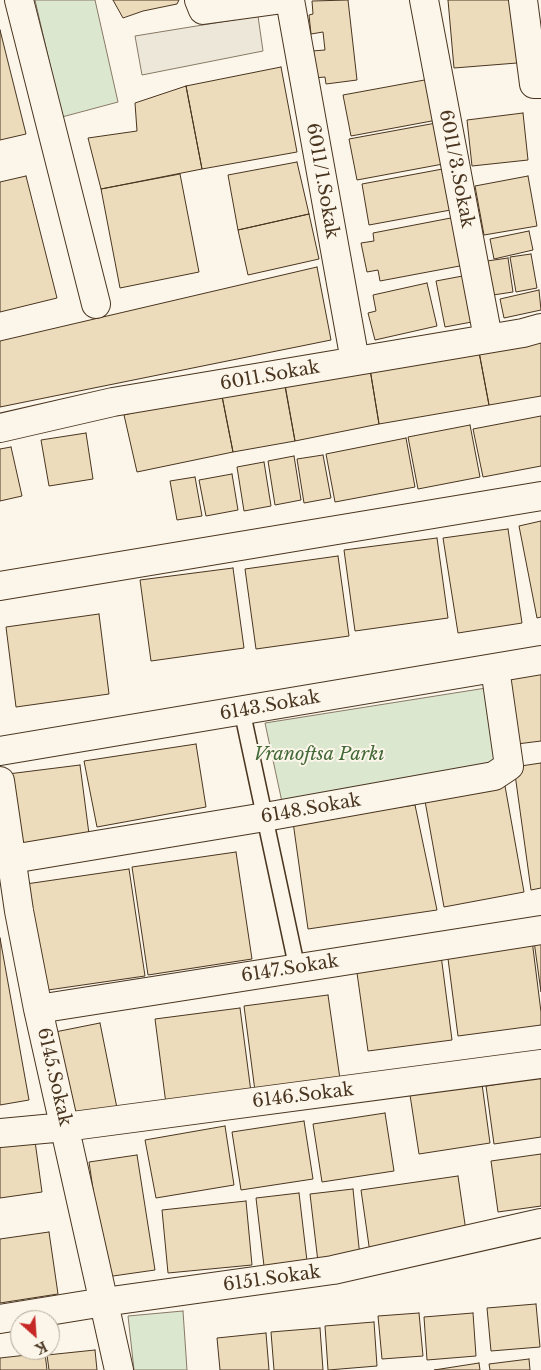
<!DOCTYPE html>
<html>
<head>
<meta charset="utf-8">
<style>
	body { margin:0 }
	#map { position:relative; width:541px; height:1370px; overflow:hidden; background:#fbf6e9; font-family:"Libre Baskerville",serif }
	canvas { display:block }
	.north { position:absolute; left:10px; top:1310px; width:50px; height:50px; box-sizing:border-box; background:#fbf6e9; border:1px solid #b4a999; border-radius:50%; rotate:154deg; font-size:14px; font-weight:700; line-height:20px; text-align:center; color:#4a3520 }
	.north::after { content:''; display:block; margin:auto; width:18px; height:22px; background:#c62828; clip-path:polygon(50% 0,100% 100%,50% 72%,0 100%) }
</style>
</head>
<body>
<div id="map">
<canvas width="541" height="1370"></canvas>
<div class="north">K</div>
</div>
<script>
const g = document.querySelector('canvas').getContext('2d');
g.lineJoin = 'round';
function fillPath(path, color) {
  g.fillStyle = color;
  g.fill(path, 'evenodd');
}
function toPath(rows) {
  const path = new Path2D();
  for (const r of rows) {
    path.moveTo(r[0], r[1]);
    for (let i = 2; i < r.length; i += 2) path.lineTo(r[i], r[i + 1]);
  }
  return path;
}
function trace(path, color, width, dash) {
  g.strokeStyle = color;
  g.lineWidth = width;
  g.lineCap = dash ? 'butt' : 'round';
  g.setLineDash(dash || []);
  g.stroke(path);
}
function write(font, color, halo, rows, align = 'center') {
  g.font = font + ' "Libre Baskerville",serif';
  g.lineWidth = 4;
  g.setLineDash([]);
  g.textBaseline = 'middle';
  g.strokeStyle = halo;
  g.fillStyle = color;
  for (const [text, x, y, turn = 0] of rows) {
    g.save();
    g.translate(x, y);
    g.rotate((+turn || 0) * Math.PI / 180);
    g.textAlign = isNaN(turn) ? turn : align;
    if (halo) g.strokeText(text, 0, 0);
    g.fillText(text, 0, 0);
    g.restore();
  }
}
const green = toPath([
	[35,0,95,0,118,102,62,117,35,0],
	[486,688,502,765,282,802,265,723,486,688],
	[183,1311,187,1370,134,1370,128,1316,183,1311]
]);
const parking = toPath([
	[258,16,263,51,142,75,135,36,258,16]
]);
const building = toPath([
	[113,0,179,0,177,4,143,11,123,18,113,0],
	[348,0,357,80,326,84,325,77,314,78,312,51,325,50,323,32,311,34,309,15,313,14,312,1,348,0],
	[448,0,511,0,517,63,454,68,448,0],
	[0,30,26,134,0,140,0,30],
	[281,67,297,152,202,169,186,86,281,67],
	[430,79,437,120,351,136,343,95,430,79],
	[186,86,202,169,101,189,88,138,137,131,135,103,186,86],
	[523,113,528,160,472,166,467,120,523,113],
	[436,123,443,164,357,180,349,139,436,123],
	[297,162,309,214,238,230,228,175,297,162],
	[448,168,456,209,369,225,362,184,448,168],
	[180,174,199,272,120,288,101,189,180,174],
	[26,176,57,298,0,312,0,182,26,176],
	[528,176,537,226,484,235,475,186,528,176],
	[309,214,319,259,248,275,238,230,309,214],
	[456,217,465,265,380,281,378,270,367,272,361,243,374,241,373,233,456,217],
	[529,231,533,250,494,259,490,239,529,231],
	[531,254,537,288,516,292,510,257,531,254],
	[508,258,513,292,493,295,487,261,508,258],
	[317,267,331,340,0,407,0,341,317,267],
	[468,275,477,321,445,327,436,281,468,275],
	[427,283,437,326,375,340,368,313,376,311,373,295,427,283],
	[539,290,541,310,504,318,500,299,539,290],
	[541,340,541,396,489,405,479,352,541,340],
	[479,352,489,405,379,424,370,369,479,352],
	[370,369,379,424,295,441,284,381,370,369],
	[284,379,295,441,233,452,221,391,284,379],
	[221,391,233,452,137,472,124,415,221,391],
	[541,416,541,466,483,477,473,429,541,416],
	[470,425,480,477,418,489,408,437,470,425],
	[86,433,93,479,49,486,41,440,86,433],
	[406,438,415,487,335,502,326,454,406,438],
	[11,447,22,496,0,501,0,449,11,447],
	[323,455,331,498,304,503,297,459,323,455],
	[294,456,301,500,275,505,268,461,294,456],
	[264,462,271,506,244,511,237,467,264,462],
	[232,474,238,510,206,516,199,480,232,474],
	[195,477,202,516,177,520,170,481,195,477],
	[541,521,541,617,537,618,519,526,541,521],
	[508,529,522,623,458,633,443,538,508,529],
	[437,538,448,618,355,631,344,550,437,538],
	[338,556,349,636,256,649,245,569,338,556],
	[233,568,244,648,151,661,140,580,233,568],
	[99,614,109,694,16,707,6,627,99,614],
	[541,667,541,741,517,744,507,672,541,667],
	[196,744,206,807,97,827,84,761,196,744],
	[541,763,541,888,531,890,514,767,541,763],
	[80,765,89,834,16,844,8,774,80,765],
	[505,786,524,892,444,907,425,801,505,786],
	[415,805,437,910,308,929,293,822,415,805],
	[236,852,252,959,148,975,132,867,236,852],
	[129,869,145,976,41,991,26,884,129,869],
	[0,938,29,1100,0,1105,0,938],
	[532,940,541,1012,541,1025,458,1036,447,951,532,940],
	[541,940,541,992,534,941,541,940],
	[441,955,452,1040,368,1051,356,966,441,955],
	[328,995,340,1079,255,1091,244,1006,328,995],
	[240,1008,251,1092,166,1104,155,1019,240,1008],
	[100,1023,117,1108,72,1117,55,1032,100,1023],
	[541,1077,541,1137,494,1144,486,1086,541,1077],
	[482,1084,490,1143,419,1154,410,1095,482,1084],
	[385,1113,394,1171,322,1182,313,1124,385,1113],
	[304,1121,313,1179,241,1190,232,1132,304,1121],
	[225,1126,234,1185,156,1198,145,1140,225,1126],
	[35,1141,42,1192,0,1198,0,1146,35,1141],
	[541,1154,541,1206,498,1212,491,1161,541,1154],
	[137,1155,155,1270,106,1277,89,1162,137,1155],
	[458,1176,467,1238,370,1253,361,1190,458,1176],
	[353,1189,360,1257,318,1262,310,1194,353,1189],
	[299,1193,307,1261,264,1266,256,1198,299,1193],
	[246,1201,252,1265,168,1273,162,1210,246,1201],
	[49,1232,58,1294,0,1303,0,1239,49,1232],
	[536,1304,540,1347,491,1351,487,1308,536,1304],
	[419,1313,423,1356,382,1359,378,1316,419,1313],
	[473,1313,476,1356,427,1360,424,1317,473,1313],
	[374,1322,377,1366,328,1370,325,1326,374,1322],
	[320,1328,323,1370,274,1370,271,1332,320,1328],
	[266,1333,269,1370,220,1370,217,1338,266,1333],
	[95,1350,97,1370,49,1370,47,1355,95,1350],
	[45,1353,47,1370,0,1370,0,1358,45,1353],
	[529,1359,530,1370,490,1370,489,1364,529,1359],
	[479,1363,480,1370,434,1370,479,1363]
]);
const service = toPath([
	[242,711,297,968]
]);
const minor = toPath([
	[19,0,96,304],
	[199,0,203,10,276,0],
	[290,0,355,361],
	[424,0,488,338],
	[523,0,534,84,541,84],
	[0,428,113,402,523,333,541,328],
	[0,586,541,496],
	[0,751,541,660],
	[0,781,19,911,38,1009,119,1370],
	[12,859,265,817,494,776,509,766,495,668],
	[38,1009,541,930],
	[0,1133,65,1127,541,1064],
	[0,1319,104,1302,333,1270,541,1223]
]);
const streetNames = [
	["6011/3.Sokak",456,169,79],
	["6011/1.Sokak",322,181,80],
	["6011.Sokak",270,376,-10],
	["6143.Sokak",270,706,-10],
	["6148.Sokak",311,809,-10],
	["6147.Sokak",290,969,-9],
	["6145.Sokak",54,1077,77],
	["6146.Sokak",303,1096,-7],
	["6151.Sokak",272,1279,-8]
];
const parkNames = [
	["Vranoftsa Parkı",319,755]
];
fillPath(green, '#dce7d0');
trace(green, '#887966', 1);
fillPath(parking, '#ede7d9');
trace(parking, '#887966', 1);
fillPath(building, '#ecdcbc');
trace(building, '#4a3520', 1);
trace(service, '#4a3520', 18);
trace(minor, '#4a3520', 30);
trace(service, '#fbf6e9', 15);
trace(minor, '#fbf6e9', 28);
write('18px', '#4a3520', '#fbf6e9', streetNames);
write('italic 18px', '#436837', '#fbf6e9', parkNames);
</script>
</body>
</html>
